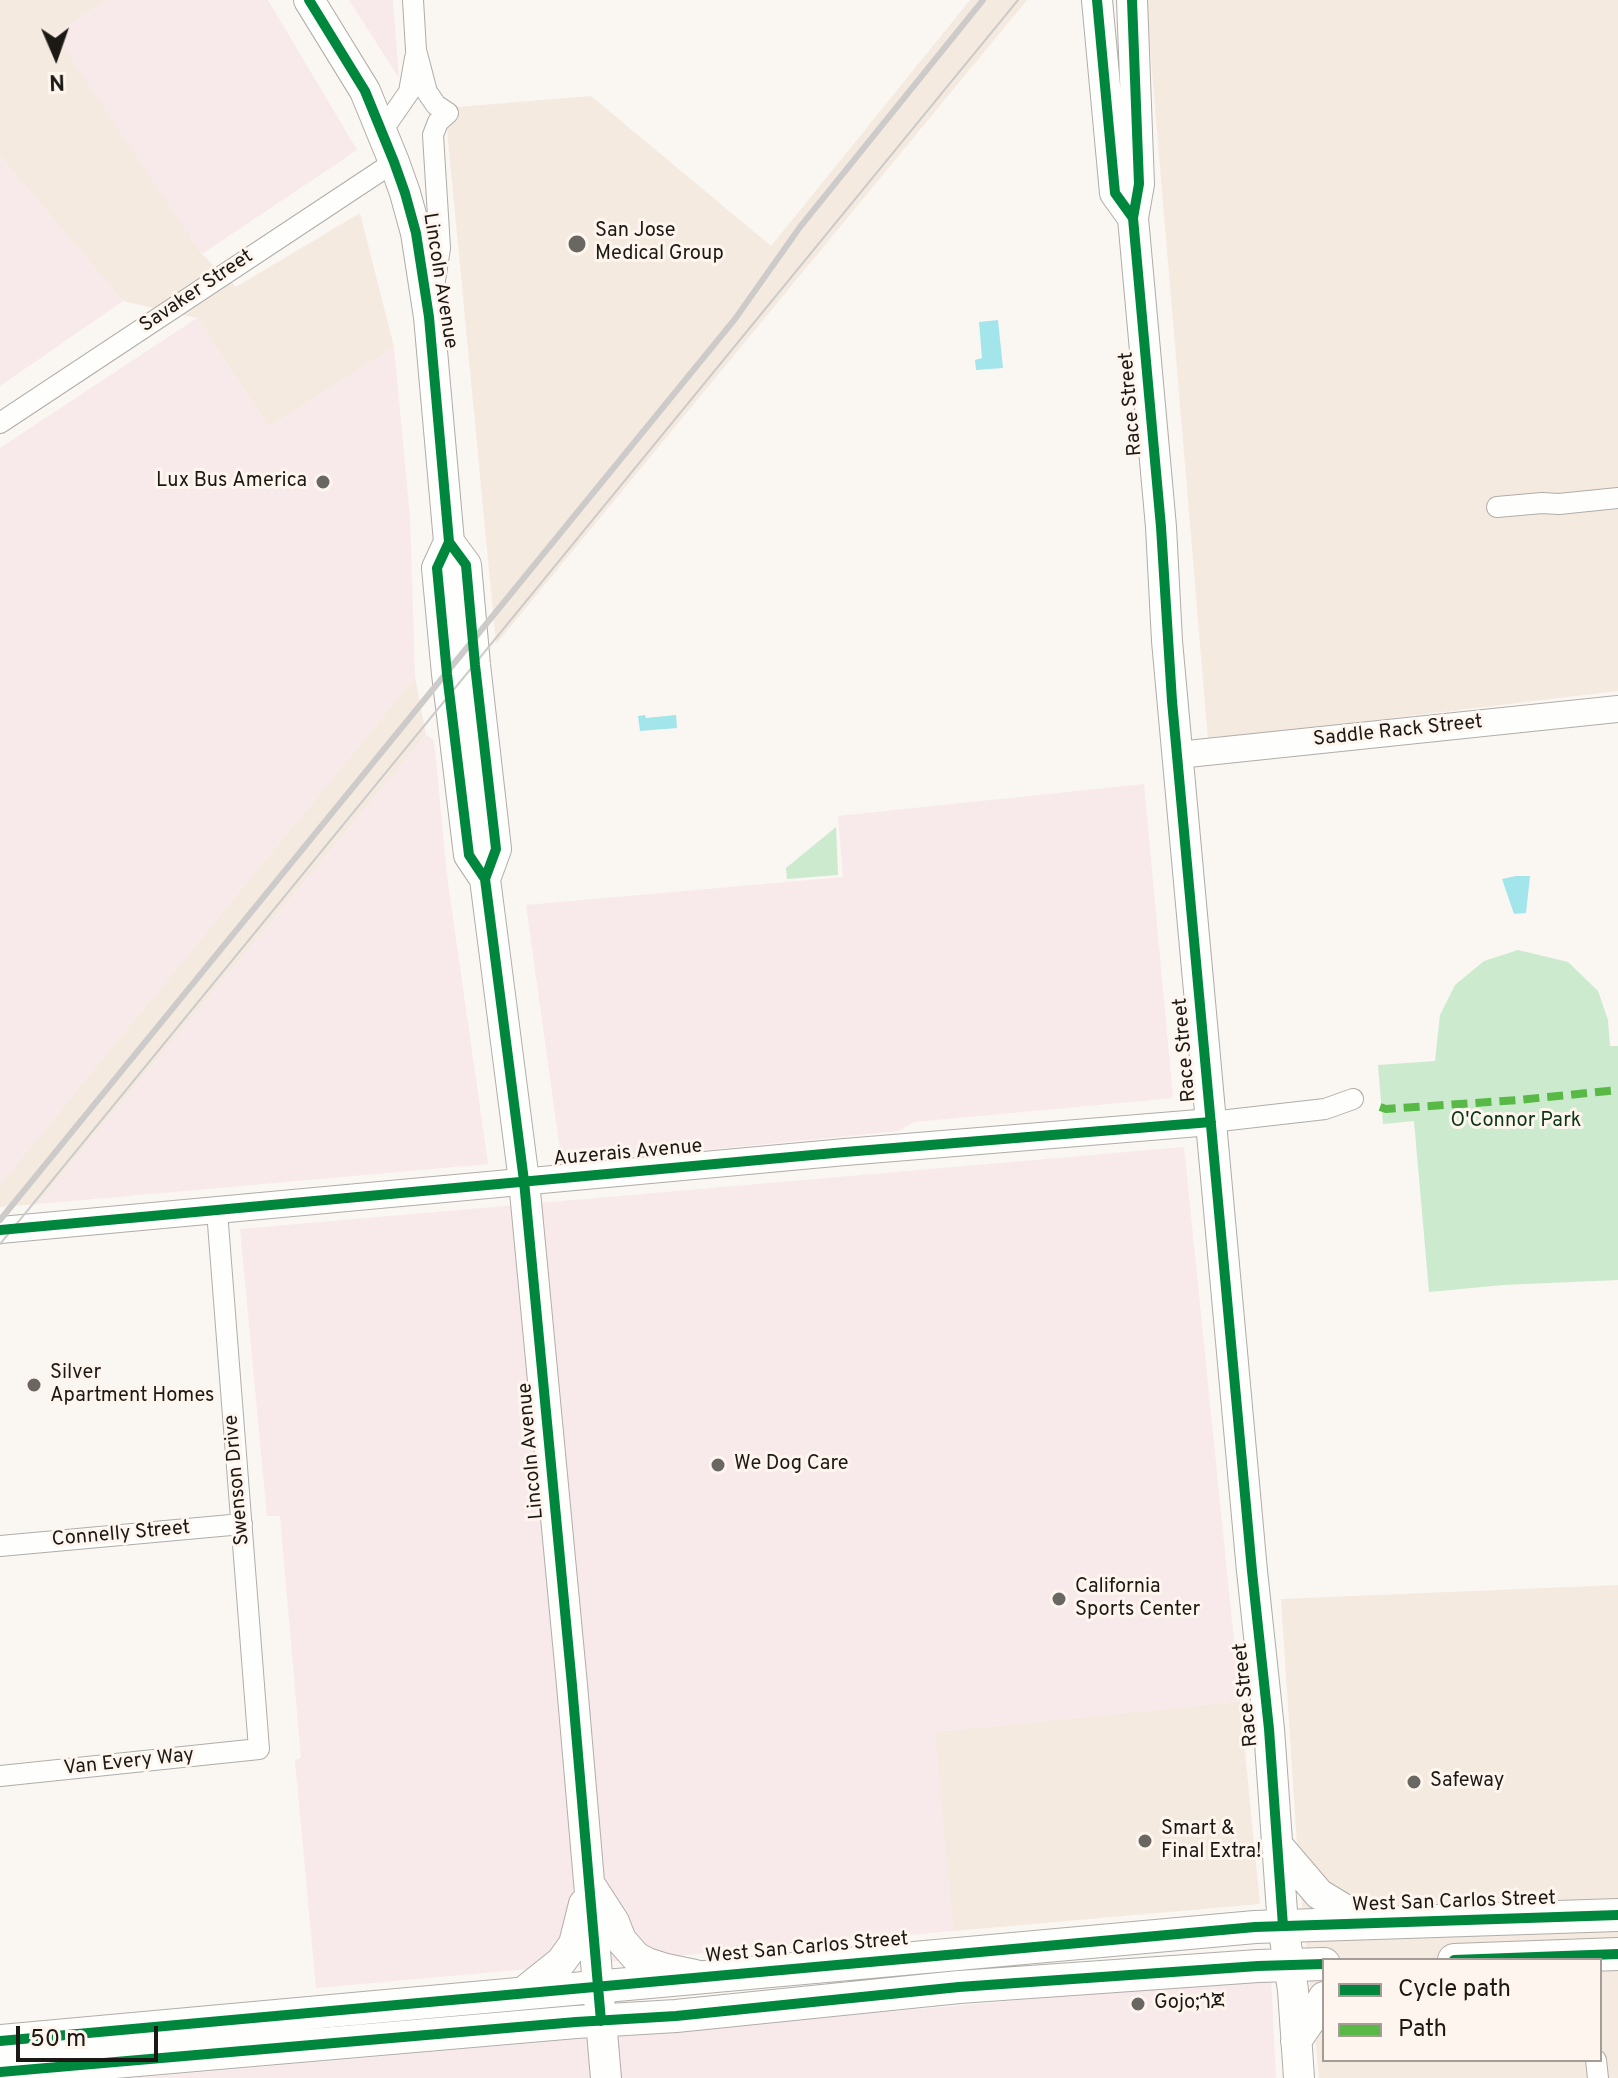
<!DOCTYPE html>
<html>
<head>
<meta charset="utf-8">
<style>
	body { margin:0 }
	#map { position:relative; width:1618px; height:2078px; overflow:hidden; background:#faf6f2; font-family:Overpass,sans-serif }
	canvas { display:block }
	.legend { position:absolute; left:1322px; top:1958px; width:280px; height:104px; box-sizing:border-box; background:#fef6ee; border:2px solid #a49d97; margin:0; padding:10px 14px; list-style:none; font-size:24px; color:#1c1814 }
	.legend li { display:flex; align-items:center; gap:16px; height:40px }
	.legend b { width:40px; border:2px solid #a49d97 }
	.north { position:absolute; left:16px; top:16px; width:80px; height:80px; -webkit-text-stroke:6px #fef6ee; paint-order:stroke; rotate:178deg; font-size:22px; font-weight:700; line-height:32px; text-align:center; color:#1c1814 }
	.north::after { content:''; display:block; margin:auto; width:28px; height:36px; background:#1c1814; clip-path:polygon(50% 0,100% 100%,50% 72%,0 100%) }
	.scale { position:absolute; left:16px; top:2026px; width:142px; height:36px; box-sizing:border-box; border:4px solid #1c1814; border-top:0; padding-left:10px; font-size:24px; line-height:28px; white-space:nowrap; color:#1c1814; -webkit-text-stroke:6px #fef6ee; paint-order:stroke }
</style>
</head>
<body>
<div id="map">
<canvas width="1618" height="2078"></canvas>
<ul class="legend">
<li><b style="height:10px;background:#00873e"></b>Cycle path</li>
<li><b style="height:10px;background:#58b947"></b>Path</li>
</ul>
<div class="north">N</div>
<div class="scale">50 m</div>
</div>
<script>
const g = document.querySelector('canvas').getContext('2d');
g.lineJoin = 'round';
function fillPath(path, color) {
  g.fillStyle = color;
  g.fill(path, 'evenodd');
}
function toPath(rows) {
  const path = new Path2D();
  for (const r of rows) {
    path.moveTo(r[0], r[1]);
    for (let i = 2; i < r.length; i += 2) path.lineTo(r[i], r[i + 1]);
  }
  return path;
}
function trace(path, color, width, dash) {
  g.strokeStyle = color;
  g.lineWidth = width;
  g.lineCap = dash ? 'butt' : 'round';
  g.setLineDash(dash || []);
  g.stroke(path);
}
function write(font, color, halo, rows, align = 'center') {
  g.font = font + ' Overpass,"Noto Sans Ethiopic",sans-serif';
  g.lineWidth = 6;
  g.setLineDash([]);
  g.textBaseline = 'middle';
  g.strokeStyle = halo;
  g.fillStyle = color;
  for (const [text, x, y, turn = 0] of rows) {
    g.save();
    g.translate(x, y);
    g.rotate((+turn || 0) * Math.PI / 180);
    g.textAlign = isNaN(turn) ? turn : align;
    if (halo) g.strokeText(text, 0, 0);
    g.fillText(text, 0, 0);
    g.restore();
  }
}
const built = toPath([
	[0,0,106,0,56,34,202,254,236,287,360,213,394,347,269,427,197,318,123,301,0,156],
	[970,0,1027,0,496,644,445,108,591,96,771,246],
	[1146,0,1618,0,1618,691,1208,740],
	[415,677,426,735,38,1204,0,1207,0,1184],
	[1618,1585,1618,2078,1319,2078,1299,1876,1281,1599],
	[1324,1960,1600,1960,1600,2060,1324,2060],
	[1240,1701,1260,1904,953,1931,934,1732]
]);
const industrial = toPath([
	[106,0,268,0,357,150,202,254,55,34],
	[349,0,393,0,399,78],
	[0,156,123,301,0,386],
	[197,318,269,427,394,347,410,518,415,677,0,1184,0,448],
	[426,735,434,740,447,876,488,1164,38,1204],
	[1144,784,1173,1098,914,1122,899,1131,562,1164,526,905,843,877,838,816],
	[1184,1147,1240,1701,935,1732,953,1931,316,1988,295,1760,301,1758,280,1516,267,1516,240,1229],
	[1271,1978,1276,2078,134,2078]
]);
const green = toPath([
	[836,827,838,875,787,879,786,868],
	[1518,950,1568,962,1598,991,1608,1020,1610,1046,1618,1046,1618,1280,1503,1285,1429,1292,1414,1121,1383,1124,1378,1065,1435,1061,1440,1015,1455,985,1484,961]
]);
const water = toPath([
	[998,320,1003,368,976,370,975,360,982,358,979,322],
	[645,715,646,718,676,715,677,728,640,731,638,716],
	[1516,876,1530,876,1526,913,1514,914,1502,879]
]);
const minor = toPath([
	[413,0,416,50,427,92,436,105,448,113,438,122,433,135,440,248,433,293],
	[382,131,409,92,415,58],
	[0,423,394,162],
	[1497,507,1542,503,1559,504,1618,498],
	[1211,1122,1325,1109,1353,1099],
	[0,1546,242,1524],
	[0,1776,259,1749,217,1211],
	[1596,2060,1598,2078]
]);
const tertiary = toPath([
	[1178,755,1618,709],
	[0,1230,845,1152,1211,1122]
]);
const secondary = toPath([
	[309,0,365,91,394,162,405,193,416,233,429,317,449,542,437,568,447,674,469,855,485,879,524,1181,572,1685,606,2078],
	[1097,0,1115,193,1133,218],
	[1132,0,1139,184,1133,218,1161,527,1167,641,1252,1571,1269,1729,1283,1926,1293,1990,1299,2078],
	[449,542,466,565,475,665,496,849,485,879],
	[1278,1846,1319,1894,1368,1924],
	[592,1888,614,1922,621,1940,636,1957,647,1963,666,1969,695,1975],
	[521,1994,561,1962,574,1944,584,1904],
	[1296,2041,1311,2019,1324,1997]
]);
const primary = toPath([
	[1454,1960,1618,1954],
	[0,2041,1255,1927,1618,1915],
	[0,2072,576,2022,676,2016,959,1987,1258,1966,1324,1964]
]);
const tram = toPath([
	[0,1244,1018,0]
]);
const rail = toPath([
	[0,1220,735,319,800,227,983,0]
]);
const quiet = toPath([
	[1380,1107,1386,1109,1518,1100,1618,1090]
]);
const cycleway = toPath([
	[309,0,365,91,394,162,405,193,416,233,429,317,449,542,437,568,447,674,469,855,485,879,524,1181,572,1685,601,2021],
	[1097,0,1115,193,1133,218],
	[1132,0,1139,184,1133,218,1161,527,1172,701,1252,1571,1269,1729,1283,1926],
	[449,542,466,565,475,665,496,849,485,879],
	[0,1230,845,1152,1211,1122],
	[1454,1960,1618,1954],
	[0,2041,1255,1927,1618,1915],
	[0,2072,576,2022,676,2016,959,1987,1258,1966,1324,1964]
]);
const markers = [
	[577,244,10,"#6a6662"],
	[323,482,8,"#6a6662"],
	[34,1385,8,"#6a6662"],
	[718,1465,8,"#6a6662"],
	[1059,1599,8,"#6a6662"],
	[1414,1782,8,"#6a6662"],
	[1145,1841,8,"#6a6662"],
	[1138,2004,8,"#6a6662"]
];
const poiNames = [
	["San Jose",595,232],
	["Medical Group",595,255],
	["Lux Bus America",307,482,"right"],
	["Silver",50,1374],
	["Apartment Homes",50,1397],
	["We Dog Care",734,1465],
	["California",1075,1588],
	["Sports Center",1075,1611],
	["Safeway",1430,1782],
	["Smart &",1161,1830],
	["Final Extra!",1161,1853],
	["Gojo;ጎጆ",1154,2004]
];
const streetNames = [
	["Lincoln Avenue",439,281,81],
	["Savaker Street",197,292,-34],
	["Race Street",1132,404,-95],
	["Saddle Rack Street",1398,732,-6],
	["Race Street",1186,1050,-95],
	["Auzerais Avenue",628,1154,-5],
	["Lincoln Avenue",532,1451,-95],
	["Swenson Drive",238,1480,-95],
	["Connelly Street",121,1535,-5],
	["Race Street",1247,1695,-96],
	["Van Every Way",129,1763,-6],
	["West San Carlos Street",1454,1903,-2],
	["West San Carlos Street",807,1949,-5]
];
const parkNames = [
	["O'Connor Park",1516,1122]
];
fillPath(built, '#f5eae0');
fillPath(industrial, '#f8eaea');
fillPath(green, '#cceacd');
fillPath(water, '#a2e5ea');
trace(minor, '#b0ada9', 22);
trace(tertiary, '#b0ada9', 28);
trace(secondary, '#b0ada9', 32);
trace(primary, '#b0ada9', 34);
trace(minor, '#fefefd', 20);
trace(tertiary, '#fefefd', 26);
trace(secondary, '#fefefd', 30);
trace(primary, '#fefefd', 32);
trace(tram, '#cccbc9', 2);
trace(rail, '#cccbc9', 6);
trace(quiet, '#58b947', 8, [16, 8]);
trace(cycleway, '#00873e', 10);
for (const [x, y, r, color] of markers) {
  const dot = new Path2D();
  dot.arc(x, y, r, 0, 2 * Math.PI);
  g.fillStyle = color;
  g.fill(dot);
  trace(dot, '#fef6ee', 3);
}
write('20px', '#1c1814', '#fef6ee', poiNames, 'left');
write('20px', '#1c1814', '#fef6ee', streetNames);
write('20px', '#0a3616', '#fef6ee', parkNames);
</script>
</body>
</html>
